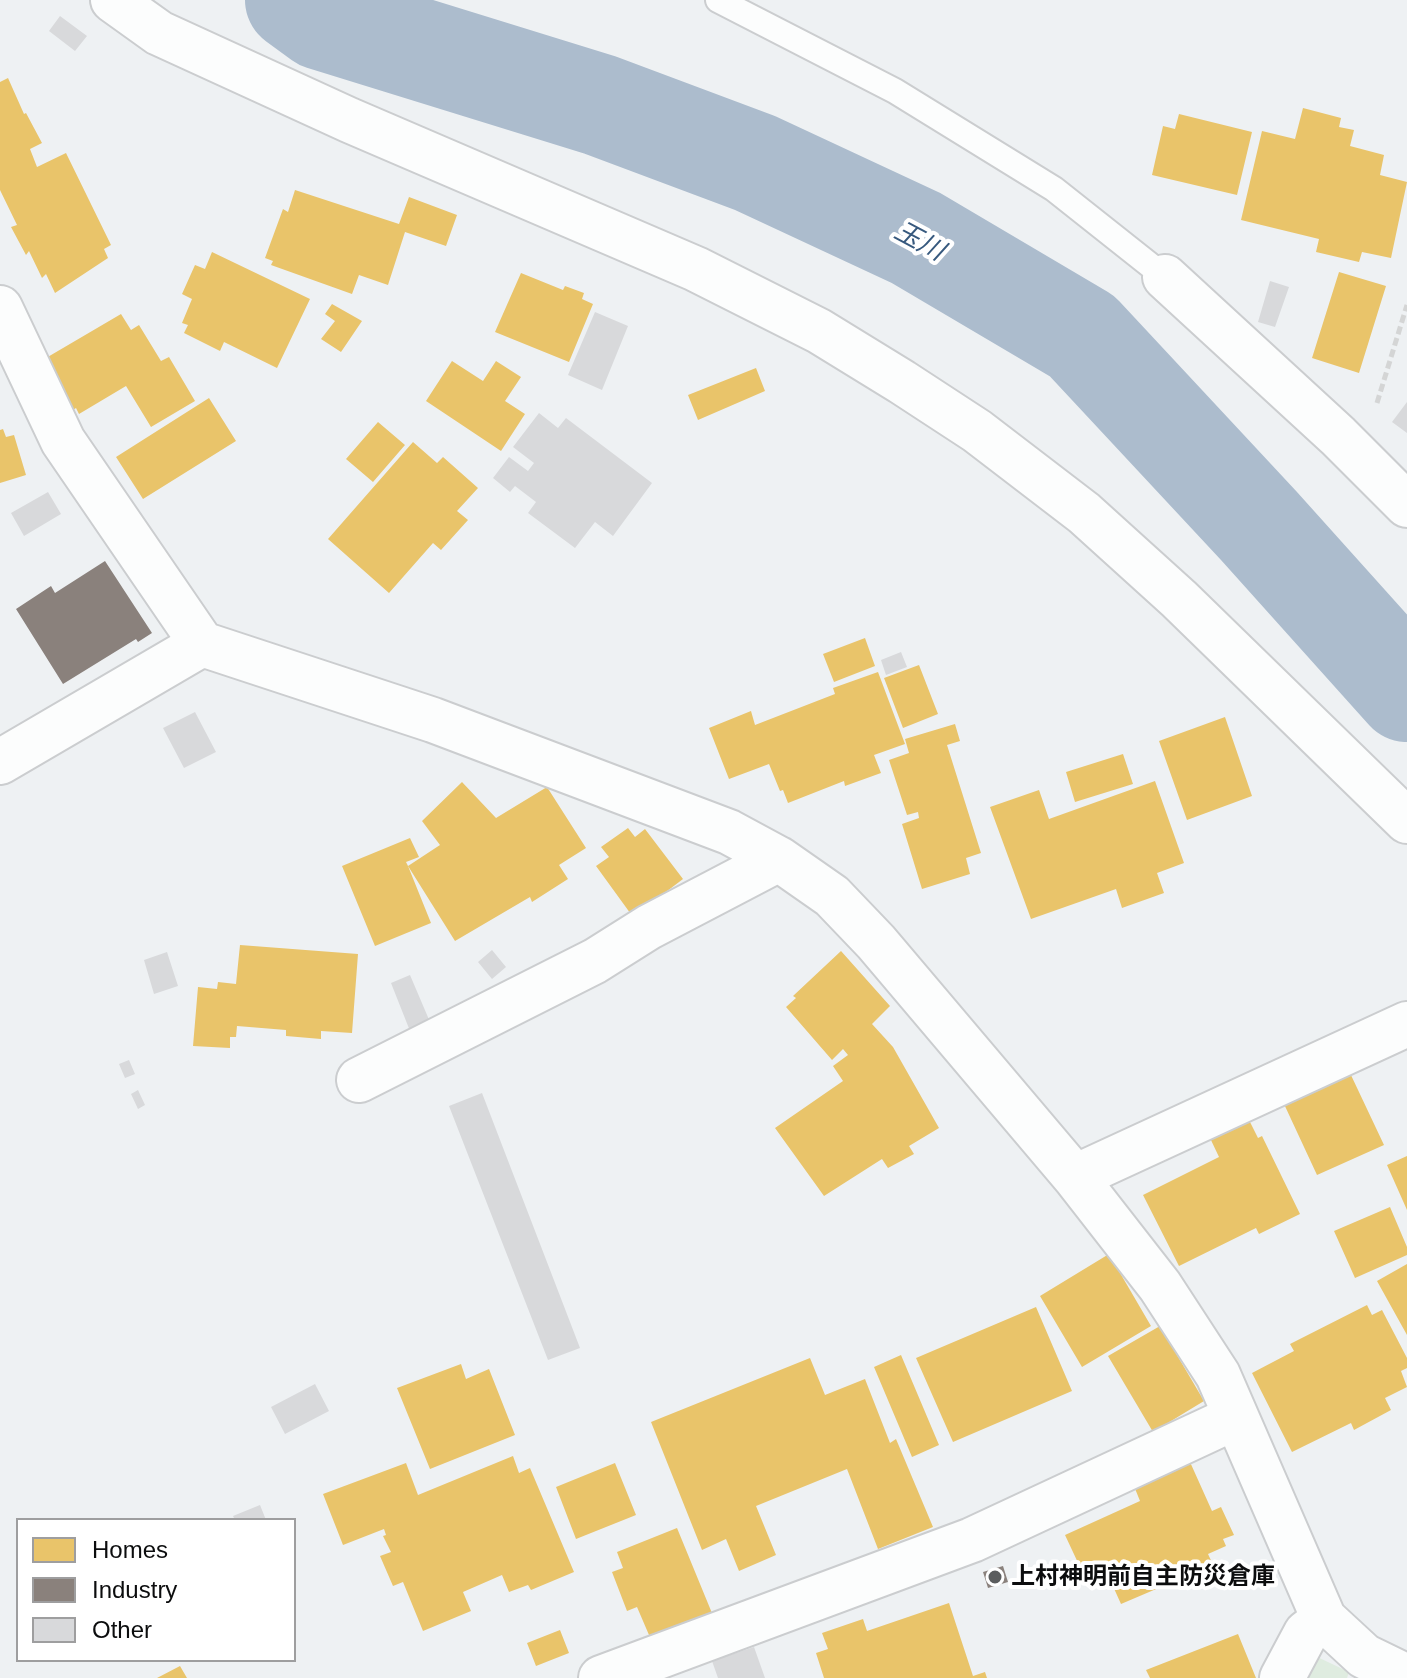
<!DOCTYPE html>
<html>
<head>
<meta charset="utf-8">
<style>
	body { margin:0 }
	#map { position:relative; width:1407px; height:1678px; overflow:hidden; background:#eef1f3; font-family:Helvetica,sans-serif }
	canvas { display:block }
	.legend { position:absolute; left:16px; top:1518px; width:280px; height:144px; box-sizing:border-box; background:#fff; border:2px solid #9e9e9f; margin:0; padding:10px 14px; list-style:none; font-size:24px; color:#0c0d0e }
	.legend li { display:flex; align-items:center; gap:16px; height:40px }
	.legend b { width:40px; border:2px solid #9e9e9f }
</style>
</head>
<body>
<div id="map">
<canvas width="1407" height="1678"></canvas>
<ul class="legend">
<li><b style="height:22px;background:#e9c46a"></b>Homes</li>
<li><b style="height:22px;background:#8a817c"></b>Industry</li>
<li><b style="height:22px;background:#d8d9db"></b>Other</li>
</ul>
</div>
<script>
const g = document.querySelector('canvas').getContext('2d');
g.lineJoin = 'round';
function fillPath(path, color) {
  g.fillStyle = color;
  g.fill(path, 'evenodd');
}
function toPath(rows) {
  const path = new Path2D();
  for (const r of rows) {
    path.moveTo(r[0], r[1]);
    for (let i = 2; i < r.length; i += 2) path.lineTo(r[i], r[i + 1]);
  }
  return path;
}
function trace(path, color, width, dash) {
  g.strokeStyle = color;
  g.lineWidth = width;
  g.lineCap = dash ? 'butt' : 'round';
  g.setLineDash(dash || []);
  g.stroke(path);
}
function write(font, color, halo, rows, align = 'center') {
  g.font = font + ' Helvetica,"Noto Sans JP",sans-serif';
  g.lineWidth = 8;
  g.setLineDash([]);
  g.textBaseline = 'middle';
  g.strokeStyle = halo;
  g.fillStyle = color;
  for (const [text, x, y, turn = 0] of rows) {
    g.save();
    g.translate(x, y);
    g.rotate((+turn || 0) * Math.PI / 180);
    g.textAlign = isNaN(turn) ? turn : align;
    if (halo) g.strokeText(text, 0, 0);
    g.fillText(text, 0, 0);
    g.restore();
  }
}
const green = toPath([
	[1311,1654,1349,1672,1347,1678,1300,1678]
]);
const homes = toPath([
	[8,78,24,114,26,113,42,143,30,149,37,167,66,153,111,245,104,249,108,258,55,293,46,274,42,278,29,251,26,255,11,227,17,225,0,190,0,82],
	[1303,108,1341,118,1339,127,1354,130,1350,146,1384,155,1380,175,1407,182,1391,258,1362,252,1359,262,1316,252,1319,239,1241,220,1262,131,1295,139],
	[1179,114,1252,132,1237,195,1152,175,1163,126,1175,129],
	[295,190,399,224,409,197,457,215,446,246,405,232,388,285,359,275,352,294,271,265,273,261,265,258,283,209,288,212],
	[212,252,310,299,277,368,224,342,220,351,184,333,188,325,182,323,192,299,182,294,195,265,205,269],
	[1339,272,1386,286,1359,373,1312,358],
	[521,273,563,290,565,286,584,293,582,299,593,304,569,362,495,332],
	[332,304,362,321,341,352,321,339,335,321,325,314],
	[121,314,131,330,139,325,161,361,169,357,195,401,151,427,126,386,79,414,76,408,70,412,53,385,60,381,46,358],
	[452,361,483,381,496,361,521,377,505,401,525,414,501,451,426,401],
	[756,368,765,391,698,420,688,395],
	[209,398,236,441,143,499,116,457],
	[378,422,405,445,373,482,346,459],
	[3,429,6,437,14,435,26,475,0,483,0,430],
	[413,442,437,463,443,457,478,488,457,511,468,520,441,550,433,543,389,593,328,539],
	[865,638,875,666,834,682,823,654],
	[919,665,938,714,903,728,884,678],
	[878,672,905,744,874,755,881,773,845,786,844,781,788,803,783,790,780,791,769,764,729,779,709,728,751,711,755,725,835,694,833,688],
	[1225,717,1252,796,1187,820,1159,741],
	[955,724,960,741,947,745,981,853,966,858,970,874,922,889,902,824,919,818,918,812,907,815,889,760,909,753,905,739],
	[1123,754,1133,784,1075,802,1066,772],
	[1155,781,1184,863,1157,873,1164,893,1122,908,1116,889,1031,919,990,807,1039,790,1049,819],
	[462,782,496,818,547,787,586,848,559,865,568,879,532,902,530,897,455,941,408,866,431,923,375,946,342,866,410,838,419,857,406,862,408,866,440,845,422,821],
	[628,828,635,837,645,829,683,879,633,917,596,866,609,857,601,847],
	[240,945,358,954,352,1033,321,1031,321,1039,286,1036,286,1030,237,1026,236,1037,230,1037,230,1048,193,1046,198,987,217,989,218,982,236,984],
	[841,951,890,1006,872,1024,893,1047,939,1128,909,1146,914,1154,888,1168,882,1159,824,1196,775,1128,843,1081,833,1066,848,1055,843,1049,832,1060,786,1007,796,998,793,996],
	[1350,1073,1384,1145,1317,1175,1284,1104],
	[1248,1118,1258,1138,1262,1136,1300,1214,1259,1234,1256,1228,1179,1266,1143,1195,1219,1157,1210,1138],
	[1407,1156,1407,1210,1387,1165],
	[1390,1207,1407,1247,1407,1255,1355,1278,1334,1231],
	[1109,1254,1151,1326,1082,1367,1040,1296],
	[1407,1264,1407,1335,1377,1281],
	[1367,1305,1372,1315,1382,1310,1407,1358,1407,1368,1401,1371,1407,1387,1385,1398,1391,1410,1354,1430,1351,1423,1292,1452,1252,1373,1294,1351,1290,1344],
	[1036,1307,1072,1391,953,1442,916,1358],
	[1160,1326,1204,1401,1153,1432,1108,1356],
	[901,1355,939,1445,912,1457,874,1367],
	[810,1358,825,1395,865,1379,890,1443,896,1439,933,1527,878,1549,847,1469,756,1506,776,1555,739,1571,726,1539,702,1550,651,1422],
	[461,1364,466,1379,489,1369,515,1435,430,1469,397,1388],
	[513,1456,519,1473,530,1468,574,1572,531,1590,528,1585,509,1592,502,1575,463,1592,471,1611,423,1631,403,1582,393,1586,380,1556,391,1552,383,1536,386,1535,384,1529,343,1545,323,1494,406,1463,418,1495],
	[1190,1462,1212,1511,1221,1507,1234,1535,1223,1539,1226,1546,1208,1554,1215,1569,1177,1586,1175,1581,1121,1604,1107,1573,1087,1582,1065,1535,1140,1501,1134,1486],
	[615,1463,636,1515,576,1539,556,1487],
	[677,1528,714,1618,652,1642,637,1607,627,1611,612,1572,623,1568,617,1552],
	[949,1603,973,1676,985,1672,987,1678,824,1678,816,1653,828,1649,822,1633,863,1619,867,1631],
	[560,1630,569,1653,536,1666,527,1643],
	[1238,1634,1256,1678,1150,1678,1146,1670],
	[180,1666,187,1678,157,1678]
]);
const industry = toPath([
	[105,561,152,633,138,642,136,639,63,684,16,609,51,586,55,593],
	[1003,1566,1008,1582,988,1588,983,1572]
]);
const river = toPath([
	[296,0,322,19,600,105,755,163,916,238,1082,336,1259,526,1407,691]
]);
const building = toPath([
	[60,16,87,36,75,51,49,31],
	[1270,281,1289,287,1275,327,1258,322],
	[595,312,628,326,602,390,568,375],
	[1407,402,1407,433,1392,422],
	[539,413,558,428,566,418,652,483,613,536,595,522,575,548,528,513,536,502,515,486,510,492,493,478,509,457,528,471,534,463,513,447],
	[48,492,61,514,24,536,11,513],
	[901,652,907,667,886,675,881,660],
	[195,712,216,752,184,768,163,728],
	[492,950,506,967,492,979,478,962],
	[167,952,178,986,154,994,144,960],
	[410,975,430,1022,410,1031,391,983],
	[129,1060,135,1074,125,1078,119,1064],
	[138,1090,145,1105,138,1109,131,1094],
	[482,1093,580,1348,548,1360,449,1106],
	[315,1384,329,1411,285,1434,271,1407],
	[260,1505,266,1520,235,1520,233,1516],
	[754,1647,765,1678,718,1678,712,1661]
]);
const path = toPath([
	[1377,403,1407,305]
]);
const service = toPath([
	[718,0,895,91,1054,189,1165,277]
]);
const minor = toPath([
	[1165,277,1338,436,1407,505],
	[0,308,63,441,202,644,433,720,729,832,779,859,832,896,876,942,1075,1177],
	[0,762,202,644],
	[1407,1024,1075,1177,1160,1286,1218,1375,1324,1619,1364,1656,1407,1677],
	[359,1080,595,961,649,927,779,859],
	[601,1678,972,1540,1236,1417],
	[1282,1678,1306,1633,1324,1619]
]);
const tertiary = toPath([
	[113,0,159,33,349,120,696,269,819,331,902,382,977,431,1084,513,1179,599,1407,821]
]);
const markers = [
	[995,1577,8,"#5b5d5e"]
];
const poiNames = [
	["上村神明前自主防災倉庫",1011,1577]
];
const waterNames = [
	["玉川",919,242,28]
];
fillPath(green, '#dfece0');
fillPath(homes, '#e9c46a');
fillPath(industry, '#8a817c');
trace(river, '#acbccd', 102);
fillPath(building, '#d8d9db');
trace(service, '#cbcdcf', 28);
trace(minor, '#cbcdcf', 48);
trace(tertiary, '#cbcdcf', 48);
trace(path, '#d4d5d5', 5, [8, 4]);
trace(service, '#fcfdfd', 24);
trace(minor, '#fcfdfd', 44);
trace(tertiary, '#fcfdfd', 44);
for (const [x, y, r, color] of markers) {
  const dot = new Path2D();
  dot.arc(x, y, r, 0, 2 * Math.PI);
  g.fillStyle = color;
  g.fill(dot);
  trace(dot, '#fff', 3);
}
write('bold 24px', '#0c0d0e', '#fff', poiNames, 'left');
write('italic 26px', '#37597e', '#fff', waterNames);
</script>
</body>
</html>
